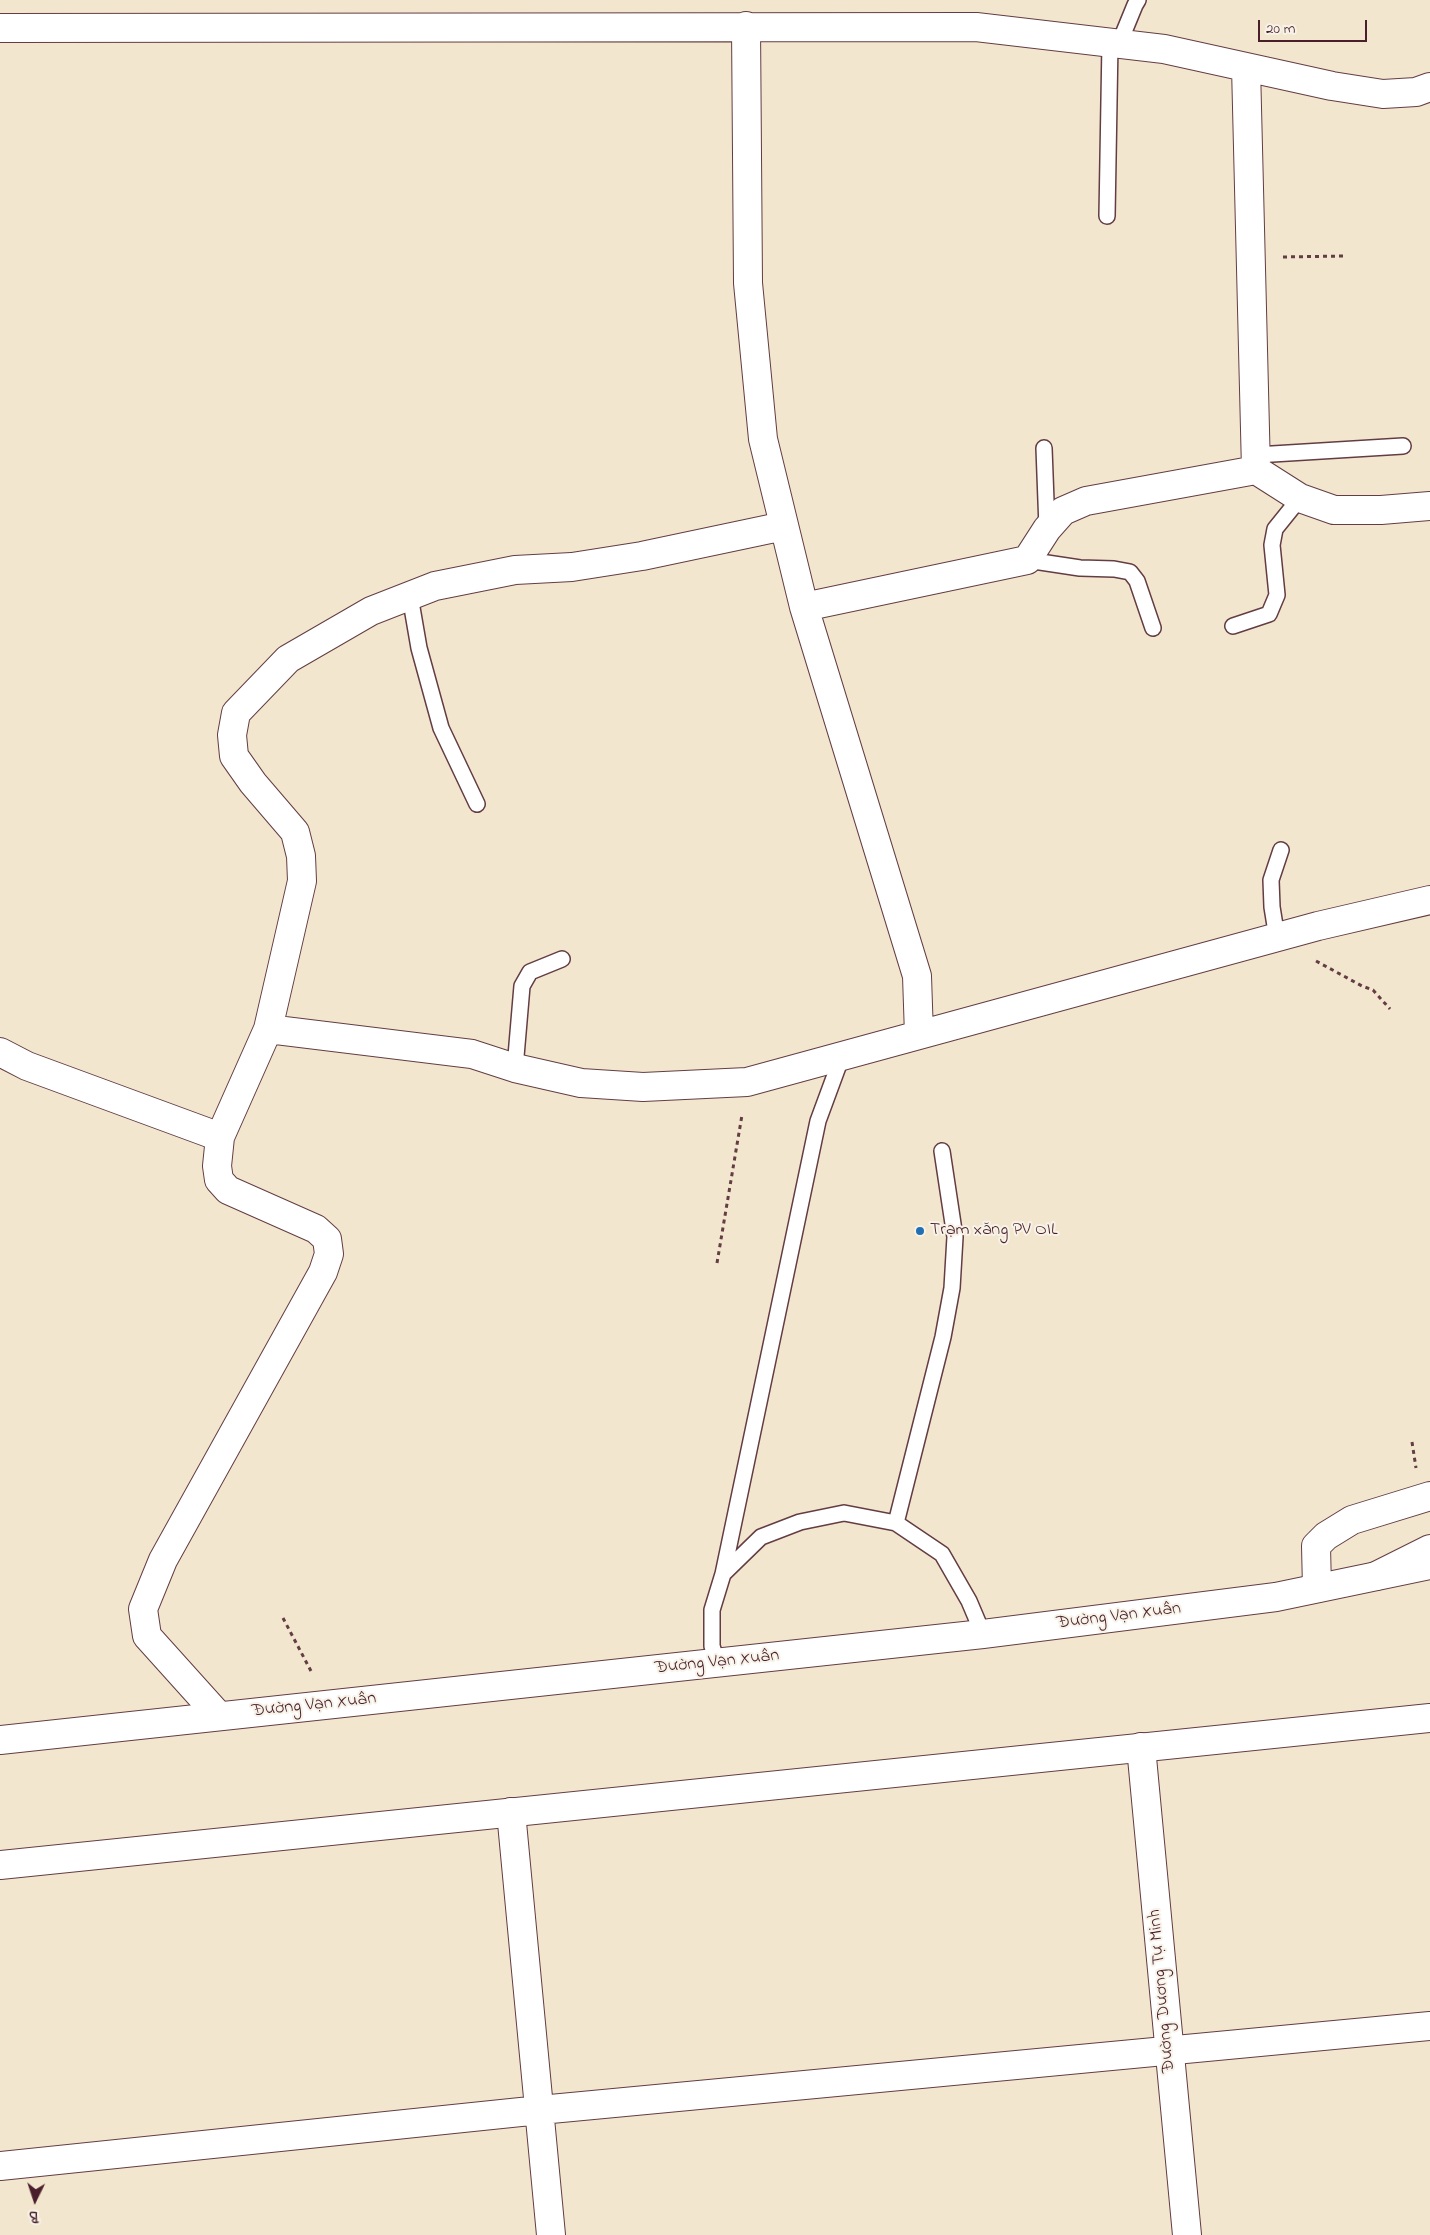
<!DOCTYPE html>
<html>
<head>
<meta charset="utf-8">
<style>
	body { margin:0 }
	#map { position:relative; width:1430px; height:2235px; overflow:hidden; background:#f3e6ce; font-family:"Indie Flower",sans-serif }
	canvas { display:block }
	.north { position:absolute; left:10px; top:2175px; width:50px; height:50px; -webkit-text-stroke:4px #f7f3e8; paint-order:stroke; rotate:184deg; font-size:14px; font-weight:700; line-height:20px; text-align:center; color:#4a1f2b }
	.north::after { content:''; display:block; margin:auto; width:18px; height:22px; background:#4a1f2b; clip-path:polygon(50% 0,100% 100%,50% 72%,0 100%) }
	.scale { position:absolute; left:1258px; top:20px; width:109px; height:22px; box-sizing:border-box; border:2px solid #4a1f2b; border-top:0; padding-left:6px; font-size:15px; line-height:18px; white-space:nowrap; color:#4a1f2b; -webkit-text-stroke:4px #f7f3e8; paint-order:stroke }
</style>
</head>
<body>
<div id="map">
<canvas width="1430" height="2235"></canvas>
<div class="north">B</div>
<div class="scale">20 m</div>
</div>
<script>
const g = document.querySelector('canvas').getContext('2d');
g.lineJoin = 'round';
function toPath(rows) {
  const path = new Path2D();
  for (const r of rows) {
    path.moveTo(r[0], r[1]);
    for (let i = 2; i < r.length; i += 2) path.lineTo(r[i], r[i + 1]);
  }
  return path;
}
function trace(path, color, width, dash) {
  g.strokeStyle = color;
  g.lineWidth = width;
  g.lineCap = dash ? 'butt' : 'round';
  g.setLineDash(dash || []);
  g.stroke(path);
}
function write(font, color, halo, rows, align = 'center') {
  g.font = font + ' "Indie Flower",sans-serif';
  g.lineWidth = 4;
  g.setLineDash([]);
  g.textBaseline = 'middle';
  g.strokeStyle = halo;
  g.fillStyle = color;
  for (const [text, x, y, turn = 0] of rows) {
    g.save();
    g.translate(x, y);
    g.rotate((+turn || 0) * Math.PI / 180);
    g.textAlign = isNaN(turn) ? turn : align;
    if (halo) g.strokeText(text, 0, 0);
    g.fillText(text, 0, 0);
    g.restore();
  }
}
const path = toPath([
	[1283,257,1343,256],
	[1316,961,1362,986,1373,990,1390,1009],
	[717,1263,742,1115],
	[1412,1442,1416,1468],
	[283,1618,312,1673]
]);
const service = toPath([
	[1119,44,1135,5,1138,0],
	[1107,216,1110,43],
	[1044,448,1047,528],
	[1256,455,1403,446],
	[1027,560,1080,568,1114,569,1130,572,1137,581,1153,628],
	[410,596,419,648,441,728,477,804],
	[1233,626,1269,614,1277,595,1272,545,1275,529,1300,498],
	[1277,938,1272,907,1271,880,1281,850],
	[515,1068,522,986,530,972,562,959],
	[896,1523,943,1337,952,1288,955,1237,942,1151],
	[723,1574,818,1121,842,1056],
	[717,1662,712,1646,712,1610,723,1574,761,1537,800,1522,844,1513,896,1523,942,1554,969,1601,983,1634]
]);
const minor = toPath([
	[0,28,976,27,1164,49,1332,86,1383,94,1416,92,1430,87],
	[1246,67,1256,470],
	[804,607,1027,560,1047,529,1063,511,1086,501,1256,470,1300,498,1334,510,1381,510,1430,506],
	[268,1029,302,881,301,856,295,832,253,783,234,756,232,735,236,713,288,659,371,611,435,586,515,570,572,567,642,556,784,526],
	[919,1035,1318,926,1430,900],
	[0,1052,27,1066,220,1137,268,1029,472,1054,515,1068,581,1083,643,1087,747,1082,919,1035,917,976,804,607,763,439,748,283,746,26],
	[1317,1588,1316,1546,1326,1536,1352,1520,1430,1496],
	[219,1716,147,1636,143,1609,163,1560,323,1272,329,1254,327,1239,316,1229,228,1190,219,1180,217,1166,220,1137],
	[511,1812,551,2235],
	[0,2166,540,2110,1430,2026]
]);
const tertiary = toPath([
	[1141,1747,1187,2235]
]);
const secondary = toPath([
	[0,1740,983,1634,1276,1597,1430,1565],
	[0,1865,1430,1718]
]);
const motorway = toPath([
	[1376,1576,1430,1549]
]);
const markers = [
	[920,1231,5,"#1f6fb2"]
];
const poiNames = [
	["Trạm xăng PV OIL",930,1231]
];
const streetNames = [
	["Đường Vạn Xuân",1119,1617,-7],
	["Đường Vạn Xuân",717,1663,-6],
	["Đường Vạn Xuân",314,1706,-6],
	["Đường Dương Tự Minh",1163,1991,-95]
];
trace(service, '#633d43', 18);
trace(minor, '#633d43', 30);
trace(tertiary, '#633d43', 30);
trace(secondary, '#633d43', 30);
trace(motorway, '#633d43', 30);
trace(path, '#633d43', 3, [4, 4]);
trace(service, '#fff', 15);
trace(minor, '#fff', 28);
trace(tertiary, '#fff', 28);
trace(secondary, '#fff', 28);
trace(motorway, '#fff', 28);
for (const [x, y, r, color] of markers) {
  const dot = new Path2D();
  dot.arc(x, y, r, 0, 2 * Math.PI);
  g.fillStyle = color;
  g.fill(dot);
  trace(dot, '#f7f3e8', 2);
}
write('18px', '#4a1f2b', '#f7f3e8', poiNames, 'left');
write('18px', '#4a1f2b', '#f7f3e8', streetNames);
</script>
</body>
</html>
